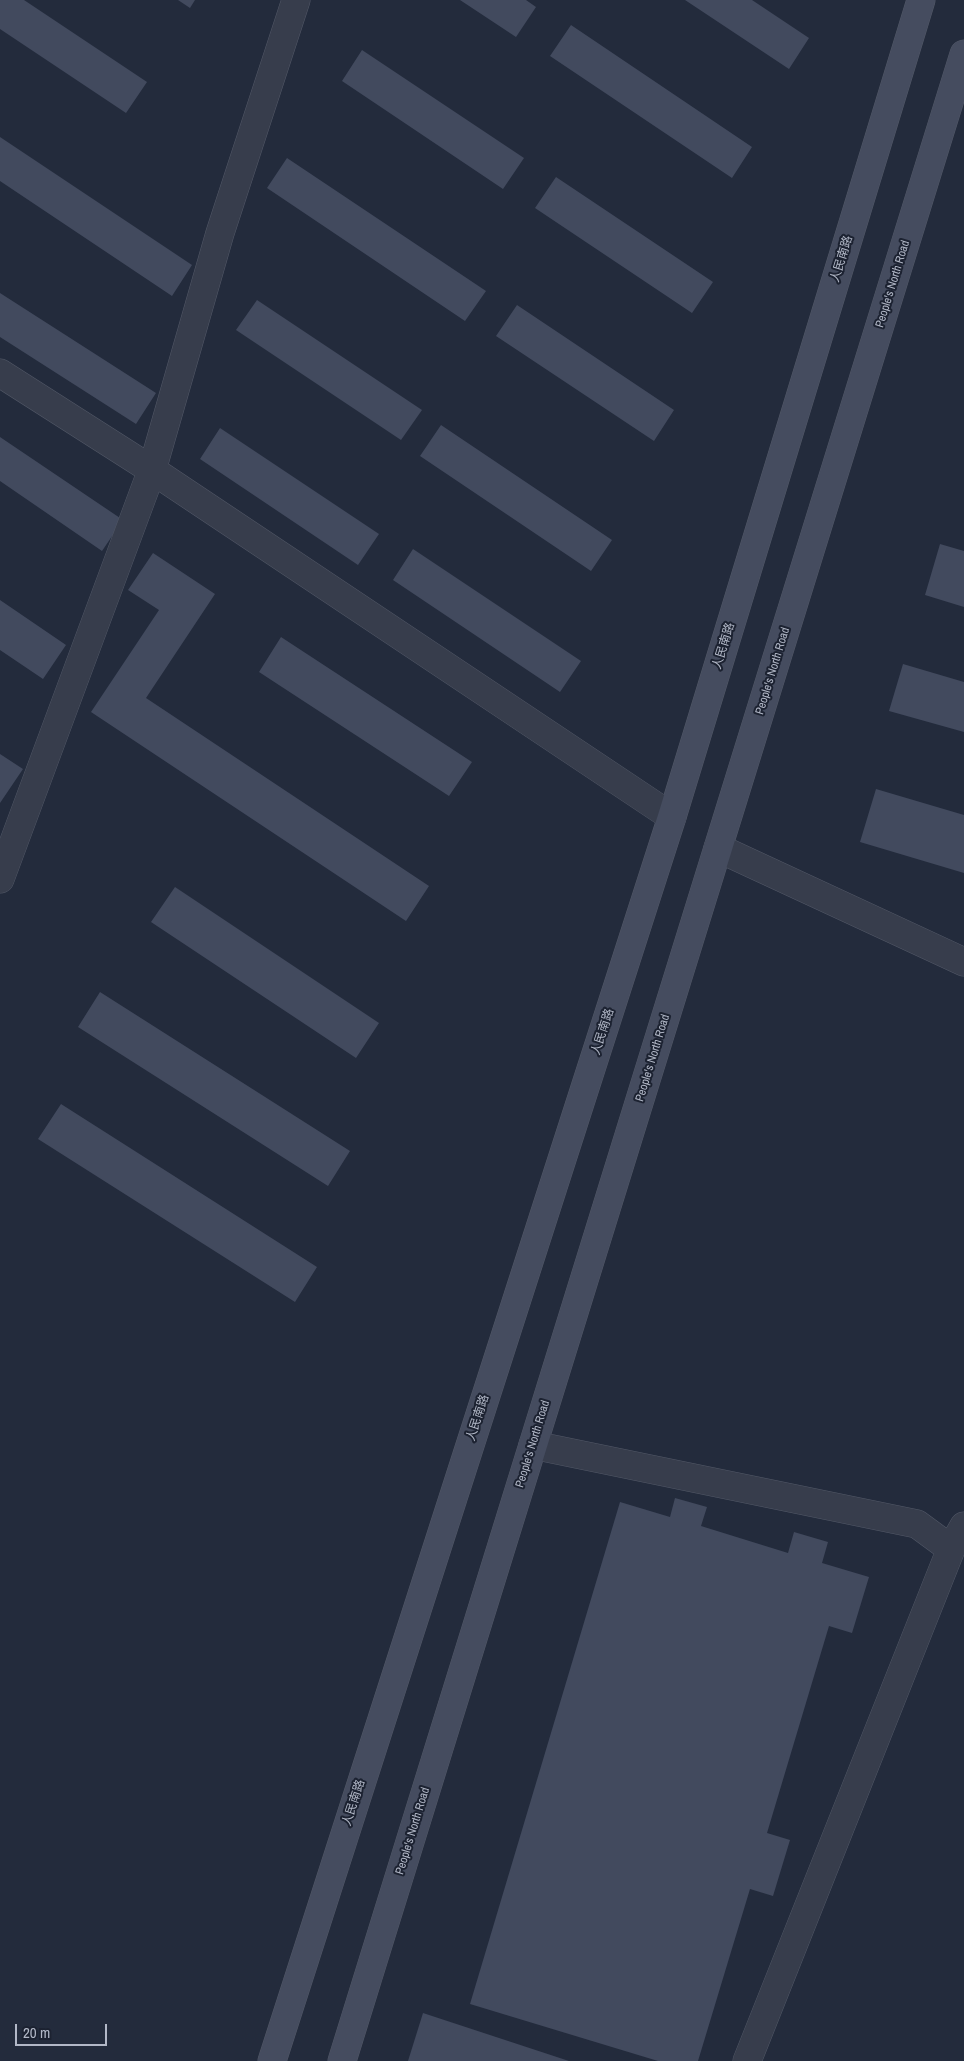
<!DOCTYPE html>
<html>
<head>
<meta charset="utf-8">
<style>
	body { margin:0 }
	#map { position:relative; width:964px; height:2061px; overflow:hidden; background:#232b3c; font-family:"Archivo Narrow",sans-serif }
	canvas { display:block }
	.scale { position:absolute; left:15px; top:2024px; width:92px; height:22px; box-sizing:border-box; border:2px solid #b2b8c7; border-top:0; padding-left:6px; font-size:15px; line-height:18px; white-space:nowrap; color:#b2b8c7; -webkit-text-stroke:4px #1c2231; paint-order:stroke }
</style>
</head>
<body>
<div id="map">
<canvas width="964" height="2061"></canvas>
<div class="scale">20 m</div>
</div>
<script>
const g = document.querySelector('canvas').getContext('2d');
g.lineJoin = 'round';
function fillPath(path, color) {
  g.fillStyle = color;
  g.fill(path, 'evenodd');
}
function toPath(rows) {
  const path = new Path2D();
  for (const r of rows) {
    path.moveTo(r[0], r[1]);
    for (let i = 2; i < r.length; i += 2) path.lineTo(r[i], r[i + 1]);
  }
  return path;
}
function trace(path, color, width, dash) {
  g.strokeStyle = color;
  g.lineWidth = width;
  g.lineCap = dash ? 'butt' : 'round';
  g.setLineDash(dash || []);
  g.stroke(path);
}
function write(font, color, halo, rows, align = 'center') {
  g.font = font + ' "Archivo Narrow","Noto Sans SC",sans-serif';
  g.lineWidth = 4;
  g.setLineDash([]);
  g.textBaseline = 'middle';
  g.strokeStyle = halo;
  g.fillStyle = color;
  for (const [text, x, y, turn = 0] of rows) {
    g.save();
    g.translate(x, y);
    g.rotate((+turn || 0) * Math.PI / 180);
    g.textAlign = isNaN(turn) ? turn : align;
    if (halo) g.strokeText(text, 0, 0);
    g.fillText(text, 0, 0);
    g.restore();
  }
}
const building = toPath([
	[0,0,24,0,147,82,126,113,0,29],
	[178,0,195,0,190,8],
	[460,0,526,0,536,7,516,37],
	[685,0,752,0,809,38,789,69],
	[571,25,752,147,732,178,550,56],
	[362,50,524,158,503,189,342,81],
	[0,137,192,265,172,296,0,181],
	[287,158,486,291,465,321,267,188],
	[556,177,713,282,692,313,535,208],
	[0,293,156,393,136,424,0,337],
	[257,300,422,410,401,440,236,330],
	[517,305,674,410,654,441,496,336],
	[441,425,612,540,591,571,420,456],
	[220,428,379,534,358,565,200,459],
	[0,437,123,520,102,551,0,481],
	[940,544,964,551,964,607,925,595],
	[413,549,581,661,560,692,393,580],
	[153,553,215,594,146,698,429,886,406,921,91,712,159,610,128,590],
	[0,600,66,645,43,679,0,650],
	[281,637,472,762,449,796,259,672],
	[903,664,964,682,964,732,889,711],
	[0,754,23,769,0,803],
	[876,789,964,815,964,873,860,842],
	[175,887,379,1023,356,1058,151,922],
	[100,992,350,1151,328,1186,78,1027],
	[61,1104,317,1267,295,1302,38,1139],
	[675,1498,707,1507,701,1526,788,1553,794,1532,828,1542,822,1563,869,1577,852,1633,829,1626,767,1833,790,1840,773,1896,750,1889,698,2061,658,2061,470,2004,620,1502,670,1517],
	[423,2013,569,2061,408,2061]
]);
const street = toPath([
	[0,373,152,470,672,817],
	[718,848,964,962],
	[0,879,152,470,220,233,296,0],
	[533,1445,917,1524,951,1549],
	[747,2061,951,1549,964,1526]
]);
const secondary = toPath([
	[272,2061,672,817,921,0],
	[342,2061,964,54]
]);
const streetNames = [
	["人民南路",842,259,-73],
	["People's North Road",893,284,-73],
	["人民南路",724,646,-73],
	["People's North Road",773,671,-73],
	["人民南路",603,1032,-72],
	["People's North Road",653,1058,-73],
	["人民南路",478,1418,-72],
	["People's North Road",533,1444,-73],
	["人民南路",354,1803,-72],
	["People's North Road",413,1831,-73]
];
fillPath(building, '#424a5e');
trace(street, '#525867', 29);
trace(secondary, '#525867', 29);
trace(street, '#373d4c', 28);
trace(secondary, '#454c5f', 28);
write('12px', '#b2b8c7', '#1c2231', streetNames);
</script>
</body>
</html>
